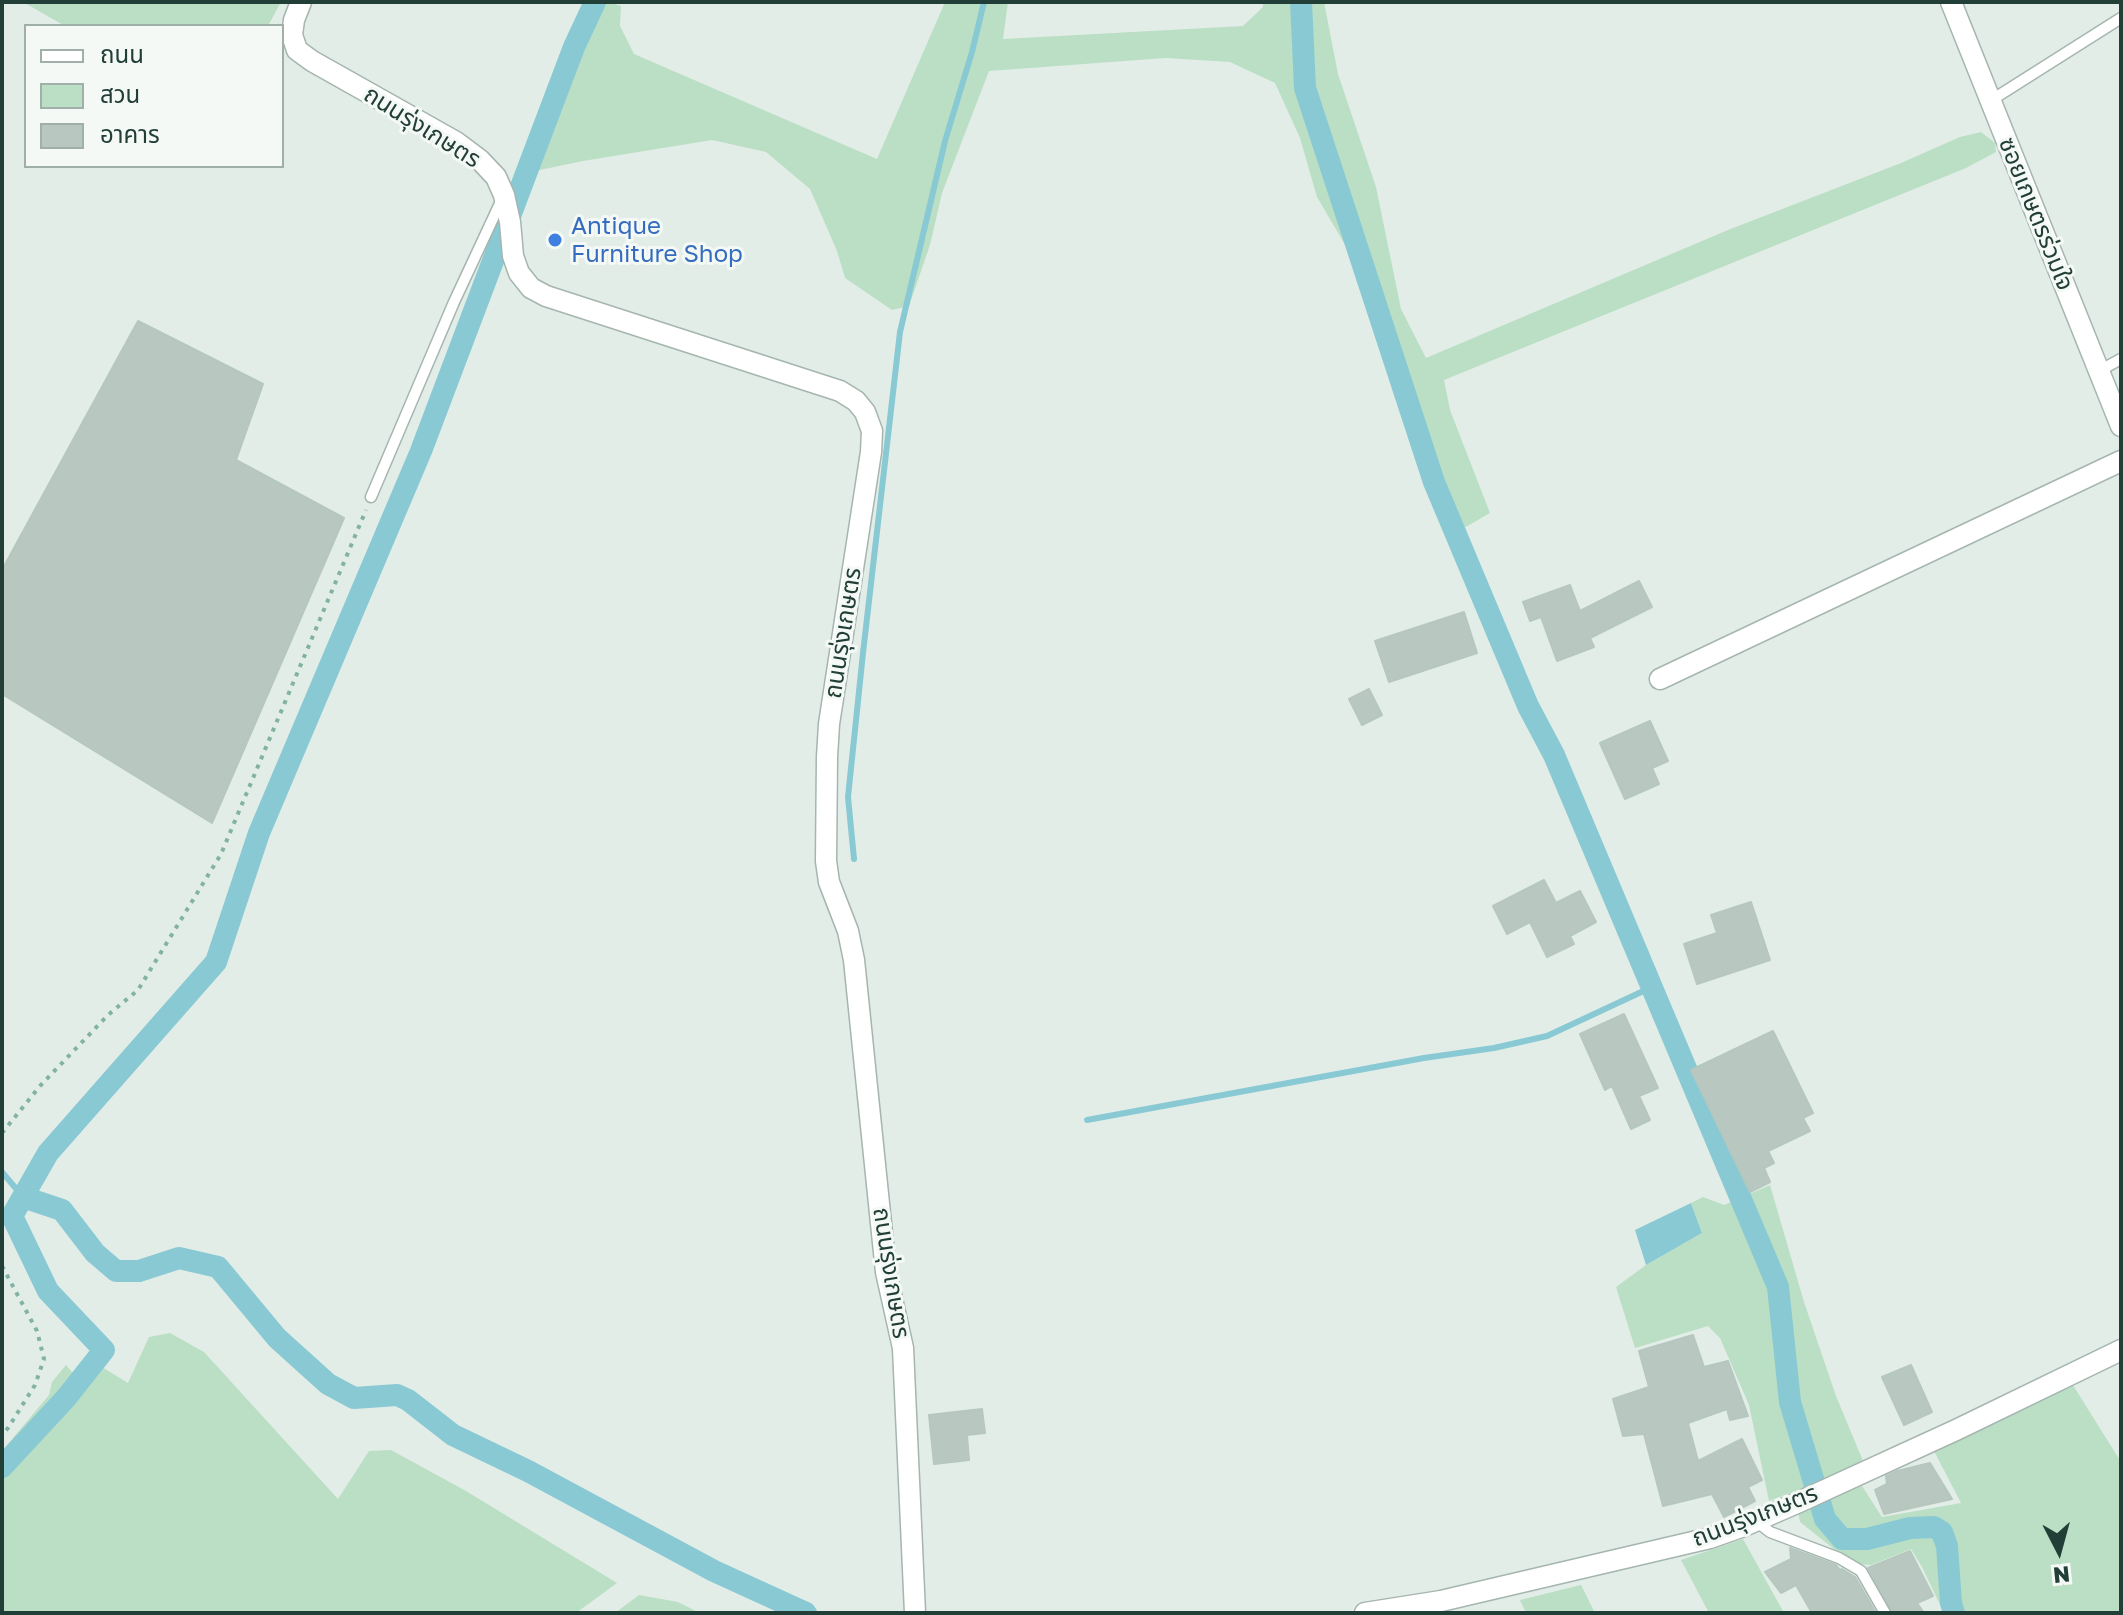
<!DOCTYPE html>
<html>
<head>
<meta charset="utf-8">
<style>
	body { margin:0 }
	#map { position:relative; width:2123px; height:1615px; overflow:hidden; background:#e3ede8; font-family:"Golos Text","Noto Sans Thai",sans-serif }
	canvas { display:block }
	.frame { position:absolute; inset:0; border:4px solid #223f37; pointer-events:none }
	.legend { position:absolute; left:24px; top:24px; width:260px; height:144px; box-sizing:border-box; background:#f4f9f6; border:2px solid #a0afaa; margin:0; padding:10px 14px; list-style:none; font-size:24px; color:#223f37 }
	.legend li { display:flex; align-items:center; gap:16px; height:40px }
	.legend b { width:40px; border:2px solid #a0afaa }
	.north { position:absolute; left:2019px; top:1511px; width:80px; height:80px; -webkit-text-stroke:6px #f4f9f6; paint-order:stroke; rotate:174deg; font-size:22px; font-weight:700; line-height:32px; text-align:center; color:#223f37 }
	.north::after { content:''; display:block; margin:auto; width:28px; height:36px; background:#223f37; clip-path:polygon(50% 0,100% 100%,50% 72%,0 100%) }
</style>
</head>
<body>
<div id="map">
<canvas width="2123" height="1615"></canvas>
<div class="frame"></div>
<ul class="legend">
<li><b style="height:10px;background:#fff"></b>ถนน</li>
<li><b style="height:22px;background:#bbdfc4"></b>สวน</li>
<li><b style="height:22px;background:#b8c8c1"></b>อาคาร</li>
</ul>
<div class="north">N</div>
</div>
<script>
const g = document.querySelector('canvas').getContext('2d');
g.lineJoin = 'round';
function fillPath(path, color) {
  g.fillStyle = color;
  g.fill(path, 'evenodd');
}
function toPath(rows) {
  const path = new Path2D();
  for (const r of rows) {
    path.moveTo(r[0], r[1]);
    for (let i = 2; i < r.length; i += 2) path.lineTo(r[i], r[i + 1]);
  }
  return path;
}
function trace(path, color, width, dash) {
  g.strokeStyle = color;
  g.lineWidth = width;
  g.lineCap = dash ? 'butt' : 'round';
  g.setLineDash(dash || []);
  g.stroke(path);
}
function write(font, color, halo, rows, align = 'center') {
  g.font = font + ' "Golos Text","Noto Sans Thai",sans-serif';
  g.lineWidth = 6;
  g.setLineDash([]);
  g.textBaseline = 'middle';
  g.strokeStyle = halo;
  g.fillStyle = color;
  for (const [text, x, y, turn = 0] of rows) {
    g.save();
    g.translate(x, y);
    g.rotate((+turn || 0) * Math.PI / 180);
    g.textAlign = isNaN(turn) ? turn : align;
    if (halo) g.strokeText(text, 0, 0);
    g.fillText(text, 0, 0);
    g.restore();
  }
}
const green = toPath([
	[23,2,281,2,268,26,65,26],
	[591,2,608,2,621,6,620,26,634,54,877,159,945,2,1008,2,1003,39,1243,26,1263,7,1263,2,1324,2,1338,74,1376,187,1401,309,1426,358,1728,230,1901,163,1960,137,1981,132,1995,143,1996,152,1966,168,1444,380,1450,410,1490,513,1464,528,1361,272,1317,197,1300,138,1275,83,1230,62,1166,58,989,71,942,193,930,245,909,306,892,310,845,278,837,251,810,189,766,152,712,140,583,161,516,175],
	[1770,1185,1804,1302,1836,1396,1863,1461,1827,1479,1769,1501,1749,1405,1720,1338,1708,1326,1635,1348,1616,1287,1646,1265,1702,1233,1691,1203,1703,1197,1724,1205],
	[170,1333,204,1352,338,1499,369,1451,391,1450,466,1491,617,1583,576,1613,2,1613,2,1451,49,1395,52,1382,66,1365,72,1372,89,1359,128,1383,149,1337],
	[2071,1382,2121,1462,2121,1613,1944,1613,1922,1567,1911,1549,1871,1565,1860,1564,1839,1553,1800,1522,1798,1511,1862,1486,1882,1517,1961,1503,1934,1451],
	[1743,1539,1784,1613,1709,1613,1681,1560],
	[1581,1585,1595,1613,1526,1613,1520,1600],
	[639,1595,678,1602,700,1613,615,1613]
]);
const water = toPath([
	[1691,1203,1702,1233,1646,1265,1635,1230]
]);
const stream = toPath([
	[854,859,848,797,863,653,900,332,945,141,972,52,984,2],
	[1087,1120,1424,1058,1494,1048,1547,1036,1652,987],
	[2,1172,23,1197]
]);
const canal = toPath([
	[1301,2,1305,88,1434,482,1528,706,1554,755,1778,1287,1790,1402,1825,1519,1842,1539,1867,1539,1910,1528,1934,1527,1942,1532,1947,1546,1951,1603,1954,1613],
	[23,1197,62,1210,95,1253,116,1271,139,1271,179,1258,218,1267,277,1338,328,1384,354,1398,397,1395,408,1400,453,1435,528,1471,714,1571,806,1613],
	[2,1467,66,1398,104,1350,48,1291,12,1216,48,1153,216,962,259,833,421,451,574,47,595,2]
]);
const building = toPath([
	[138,321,263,384,236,460,344,518,212,823,2,694,2,570,138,321],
	[1639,581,1652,607,1590,638,1594,647,1557,661,1541,617,1530,621,1523,602,1570,585,1580,611,1639,581],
	[1464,612,1477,653,1389,682,1375,641,1464,612],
	[1369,689,1382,715,1362,725,1349,699,1369,689],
	[1650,721,1668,761,1652,768,1659,784,1625,799,1600,743,1650,721],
	[1544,880,1556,903,1580,891,1596,922,1570,936,1574,944,1547,957,1530,922,1507,934,1493,906,1544,880],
	[1751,902,1770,960,1697,984,1684,944,1717,933,1711,915,1751,902],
	[1624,1014,1658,1088,1639,1096,1650,1120,1631,1129,1612,1086,1605,1090,1580,1034,1624,1014],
	[1773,1031,1813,1113,1803,1118,1810,1131,1768,1151,1774,1163,1764,1168,1770,1182,1750,1192,1691,1070,1773,1031],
	[1693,1335,1704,1367,1728,1361,1748,1416,1730,1420,1727,1409,1688,1423,1698,1461,1742,1439,1762,1480,1748,1487,1755,1501,1724,1517,1712,1494,1663,1506,1644,1434,1623,1436,1613,1399,1649,1387,1639,1351,1693,1335],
	[1911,1365,1932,1412,1904,1425,1882,1377,1911,1365],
	[982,1409,985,1433,967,1435,969,1460,934,1464,929,1415,982,1409],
	[1930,1463,1952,1499,1884,1514,1875,1490,1887,1484,1886,1476,1897,1471,1930,1463],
	[1790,1548,1836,1565,1840,1570,1842,1569,1855,1577,1876,1613,1812,1613,1796,1585,1781,1593,1765,1572,1791,1559,1790,1548],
	[1910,1551,1933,1596,1917,1603,1924,1613,1893,1613,1868,1568,1910,1551]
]);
const path = toPath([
	[2,1133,40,1086,108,1015,138,990,221,854,366,510],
	[2,1266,37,1331,44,1359,35,1385,8,1428,2,1435]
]);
const lane = toPath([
	[1990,101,2121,18],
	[2099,371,2121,359],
	[371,497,454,302,503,197],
	[1756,1521,1770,1532,1839,1558,1861,1571,1885,1613]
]);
const street = toPath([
	[301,2,294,20,292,35,297,50,312,61,456,142,480,160,496,177,504,195,510,222,513,256,519,273,531,288,546,296,840,391,856,401,865,412,872,431,871,452,829,724,827,757,826,861,829,882,848,931,854,960,886,1272,903,1348,915,1613],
	[1951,2,2121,426],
	[1660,679,2121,461],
	[1365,1613,1441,1601,1710,1538,1744,1526,1799,1502,1956,1430,2121,1350]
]);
const markers = [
	[555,240,8,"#3f7fe0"]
];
const streetNames = [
	["ถนนรุ่งเกษตร",422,127,32],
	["ซอยเกษตรร่วมใจ",2036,214,68],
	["ถนนรุ่งเกษตร",843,633,-81],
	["ถนนรุ่งเกษตร",891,1273,81],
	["ถนนรุ่งเกษตร",1755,1516,-21]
];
const shopNames = [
	["Antique",571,226],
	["Furniture Shop",571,254]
];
fillPath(green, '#bbdfc4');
fillPath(water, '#89c9d4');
trace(stream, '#89c9d4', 6);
trace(canal, '#89c9d4', 22);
fillPath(building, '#b8c8c1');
trace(building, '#b5c7bf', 2);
trace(lane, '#a5b5af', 13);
trace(street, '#a5b5af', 23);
trace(path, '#82b2a3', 4, [4, 6]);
trace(lane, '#fff', 10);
trace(street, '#fff', 20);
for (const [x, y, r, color] of markers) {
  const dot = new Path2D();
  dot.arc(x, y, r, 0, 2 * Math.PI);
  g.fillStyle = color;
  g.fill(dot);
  trace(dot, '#f4f9f6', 3);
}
write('24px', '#223f37', '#f4f9f6', streetNames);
write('24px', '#366cbe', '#f4f9f6', shopNames, 'left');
</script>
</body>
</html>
